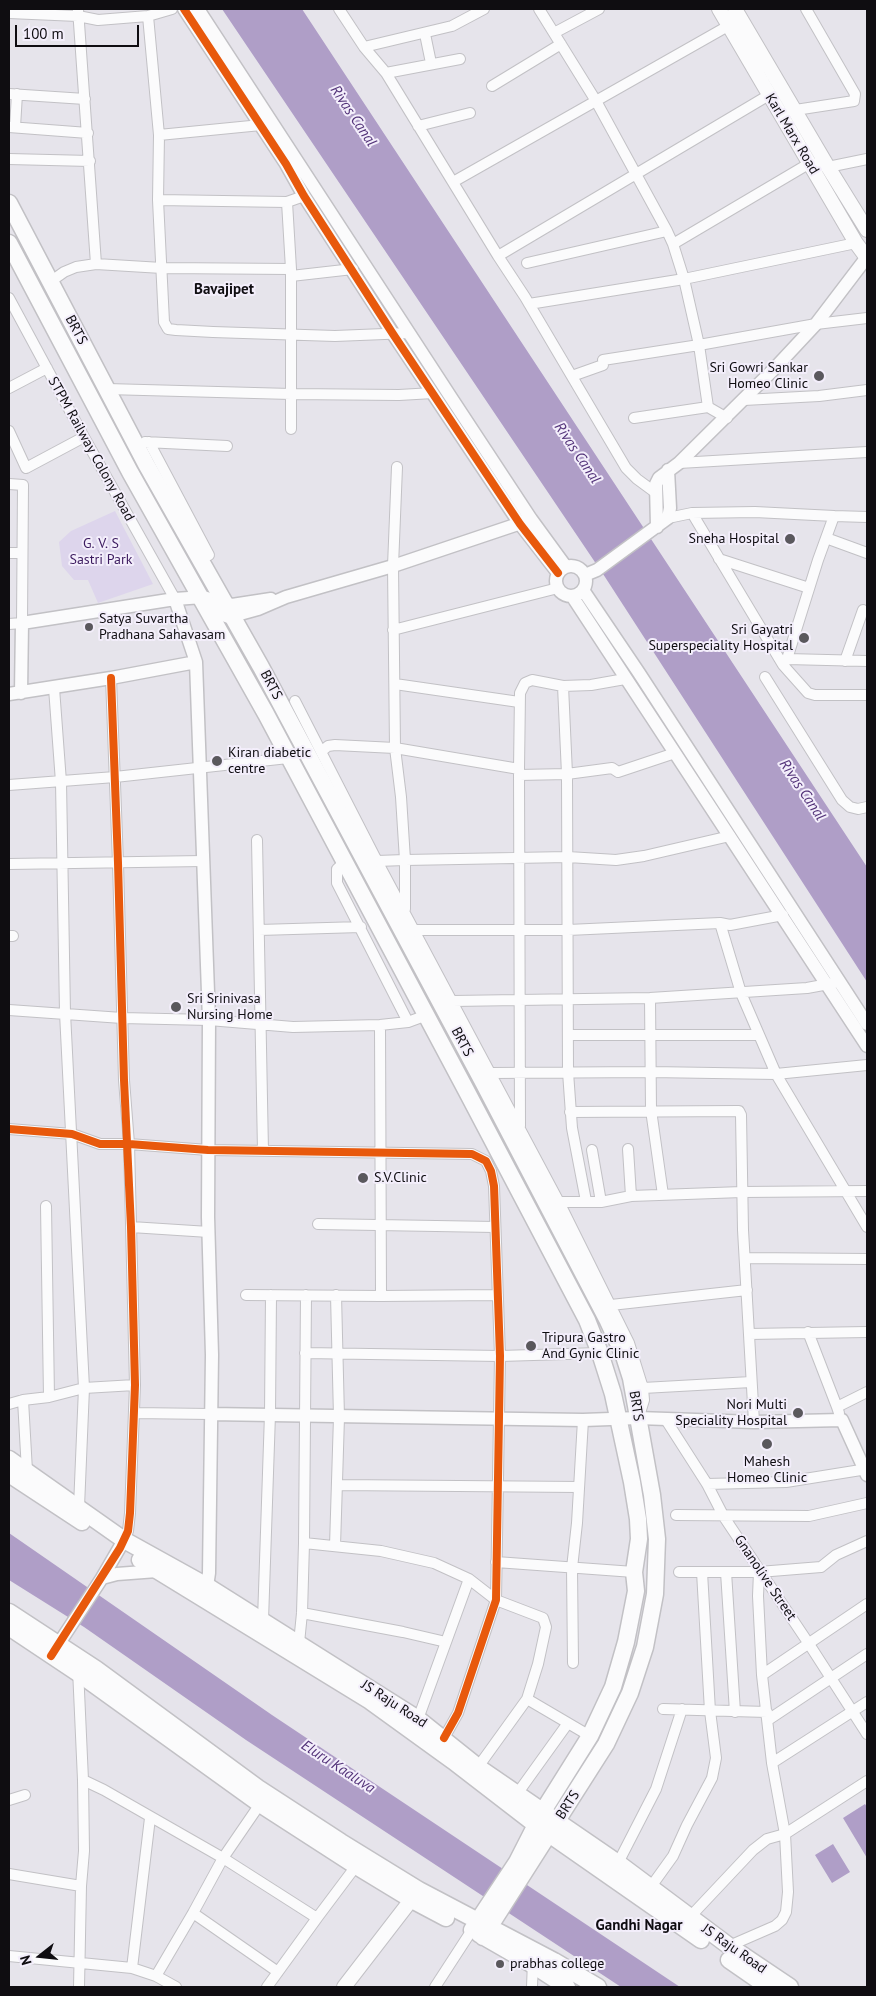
<!DOCTYPE html>
<html>
<head>
<meta charset="utf-8">
<style>
	body { margin:0 }
	#map { position:relative; width:876px; height:1996px; overflow:hidden; background:#e6e4eb; font-family:"PT Sans",sans-serif }
	canvas { display:block }
	.frame { position:absolute; inset:0; border:10px solid #0f0d11; pointer-events:none }
	.north { position:absolute; left:15px; top:1931px; width:50px; height:50px; -webkit-text-stroke:4px #f3eefb; paint-order:stroke; rotate:254deg; font-size:14px; font-weight:700; line-height:20px; text-align:center; color:#0f0d11 }
	.north::after { content:''; display:block; margin:auto; width:18px; height:22px; background:#0f0d11; clip-path:polygon(50% 0,100% 100%,50% 72%,0 100%) }
	.scale { position:absolute; left:15px; top:25px; width:124px; height:22px; box-sizing:border-box; border:2px solid #0f0d11; border-top:0; padding-left:6px; font-size:15px; line-height:18px; white-space:nowrap; color:#0f0d11; -webkit-text-stroke:4px #f3eefb; paint-order:stroke }
</style>
</head>
<body>
<div id="map">
<canvas width="876" height="1996"></canvas>
<div class="frame"></div>
<div class="north">N</div>
<div class="scale">100 m</div>
</div>
<script>
const g = document.querySelector('canvas').getContext('2d');
g.lineJoin = 'round';
function fillPath(path, color) {
  g.fillStyle = color;
  g.fill(path, 'evenodd');
}
function toPath(rows) {
  const path = new Path2D();
  for (const r of rows) {
    if (r.length === 3) {
      path.moveTo(r[0] + r[2], r[1]);
      path.arc(r[0], r[1], r[2], 0, 2 * Math.PI);
      continue;
    }
    path.moveTo(r[0], r[1]);
    for (let i = 2; i < r.length; i += 2) path.lineTo(r[i], r[i + 1]);
  }
  return path;
}
function trace(path, color, width, dash) {
  g.strokeStyle = color;
  g.lineWidth = width;
  g.lineCap = dash ? 'butt' : 'round';
  g.setLineDash(dash || []);
  g.stroke(path);
}
function write(font, color, halo, rows, align = 'center') {
  g.font = font + ' "PT Sans",sans-serif';
  g.lineWidth = 4;
  g.setLineDash([]);
  g.textBaseline = 'middle';
  g.strokeStyle = halo;
  g.fillStyle = color;
  for (const [text, x, y, turn = 0] of rows) {
    g.save();
    g.translate(x, y);
    g.rotate((+turn || 0) * Math.PI / 180);
    g.textAlign = isNaN(turn) ? turn : align;
    if (halo) g.strokeText(text, 0, 0);
    g.fillText(text, 0, 0);
    g.restore();
  }
}
const green = toPath([
	[115,511,153,584,98,603,88,580,74,580,62,566,59,542,71,531]
]);
const water = toPath([
	[222,9,302,9,867,867,867,982,605,577],
	[9,1533,272,1715,680,1987,621,1987,246,1740,84,1627,9,1580],
	[865,1804,867,1807,867,1858,843,1818],
	[833,1844,850,1872,832,1883,815,1855]
]);
const minor = toPath([
	[172,9,148,16,159,135,158,200,164,322,168,329,176,330,213,332,335,336,409,333],
	[339,9,364,47,386,73,498,256,525,297,626,468,637,479,656,493],
	[9,13,78,16,98,20,148,16],
	[554,33,599,9],
	[425,34,431,63],
	[364,47,452,26,484,9],
	[386,73,460,59],
	[492,86,561,44],
	[9,94,85,99],
	[789,111,854,101,855,94,806,9],
	[418,126,470,113],
	[9,127,88,133],
	[15,127,17,94],
	[159,135,261,125],
	[9,159,90,161],
	[453,182,728,26],
	[158,200,287,202,304,196],
	[287,202,291,269,291,429],
	[673,244,810,163,828,167,867,159],
	[498,256,769,95],
	[527,263,667,231],
	[96,264,162,268,291,269],
	[291,276,353,269],
	[50,282,64,272,76,267,96,264,78,9],
	[9,298,84,437,175,599],
	[529,304,684,279,673,244,667,231,596,101,539,9],
	[603,360,699,345,816,324,867,318],
	[572,376,603,365],
	[9,388,47,368],
	[107,389,291,394,399,395,433,393],
	[744,400,819,396,867,390],
	[634,418,708,407],
	[727,418,708,407,699,345,684,279,856,243],
	[9,431,26,468,84,437],
	[145,442,227,446],
	[149,442,209,555],
	[679,463,867,452],
	[9,484,23,485,22,623,9,624],
	[692,513,755,512,834,516],
	[668,518,692,513,783,665,787,659,818,560,834,516,867,517],
	[826,538,867,553],
	[9,553,22,553],
	[719,559,809,588],
	[393,630,558,588],
	[787,659,867,661],
	[845,661,863,610],
	[783,665,808,693,815,695,867,695],
	[765,677,842,800,850,807,858,809,867,807],
	[111,678,118,863,124,1080,129,1144,135,1385,130,1513,128,1531,124,1540],
	[395,684,519,702],
	[563,686,567,774,568,1072,572,1128,586,1201],
	[54,688,61,782,65,1013,84,1388,79,1507],
	[295,701,377,861,559,1202,629,1343,643,1388,644,1400,640,1413],
	[322,751,328,746,335,745,395,748,519,769],
	[519,775,567,774,612,768,618,772,675,753],
	[9,785,115,777,288,758],
	[257,840,263,1151],
	[377,861,405,860,401,797,395,748,393,566,397,467],
	[345,862,337,869,337,883,408,1022],
	[9,864,203,861],
	[405,909,405,860,568,857,616,860,644,856,730,836],
	[720,923,741,993,776,1074,867,1227],
	[259,930,361,927],
	[414,930,568,930,720,923,730,925,783,915],
	[9,936,13,936],
	[650,998,651,1110,663,1195],
	[453,1001,650,998,807,988,834,983],
	[9,1010,122,1018,209,1020,293,1027,380,1025,408,1022,427,1015],
	[568,1035,758,1035],
	[491,1073,651,1072,776,1074,867,1065],
	[570,1112,739,1111,741,1115,743,1230,754,1422],
	[520,1126,519,769,520,693,525,683,532,680,563,686,591,685,625,679],
	[9,1129,72,1134,100,1144,129,1144,208,1150,472,1154,486,1161,491,1171,494,1186,500,1356,496,1600,458,1713,444,1738],
	[628,1149,631,1196],
	[592,1150,601,1202,631,1196,742,1192,867,1191],
	[559,1202,601,1202],
	[46,1206,49,1397],
	[318,1224,495,1227],
	[131,1227,209,1232],
	[745,1258,867,1259],
	[246,1295,381,1296,380,1025],
	[381,1296,498,1295],
	[611,1305,747,1290],
	[808,1332,837,1407],
	[749,1334,867,1332],
	[305,1353,500,1356,600,1353],
	[643,1388,751,1382],
	[23,1400,27,1471],
	[9,1404,23,1400,49,1397,84,1388,135,1385],
	[134,1413,210,1414],
	[839,1413,837,1407,867,1392],
	[666,1420,707,1484,724,1517,809,1644,867,1734],
	[707,1484,786,1482,867,1469],
	[337,1485,579,1487],
	[676,1515,809,1516,867,1503],
	[304,1543,381,1551,434,1563,469,1579,496,1600,543,1618,546,1627,538,1664,527,1699,478,1767],
	[335,1546,339,1417,336,1295],
	[496,1562,634,1572],
	[679,1572,759,1572,821,1567,836,1555,867,1541],
	[726,1572,735,1712],
	[302,1613,403,1632,446,1642],
	[263,1620,270,1414,271,1295],
	[299,1643,302,1613,304,1543,306,1295],
	[573,1663,572,1568,577,1523,583,1420],
	[78,1669,83,1780,84,1851,81,1886,79,1987],
	[762,1675,867,1604],
	[527,1699,590,1736],
	[663,1709,767,1712],
	[418,1719,469,1579],
	[768,1720,867,1654],
	[772,1763,867,1702],
	[83,1780,104,1790,223,1858,317,1918,267,1987],
	[517,1794,568,1723],
	[9,1800,25,1795],
	[618,1863,656,1789,682,1709],
	[9,1874,81,1886],
	[650,1888,673,1856,687,1825,712,1778,716,1758,710,1711,702,1572],
	[193,1913,278,1972],
	[317,1918,356,1866],
	[689,1918,753,1850,767,1839,785,1834,867,1781],
	[729,1946,775,1926,782,1920,786,1912,788,1892,785,1834,772,1763,762,1675,758,1596,759,1572],
	[9,1956,132,1968,156,1976,176,1987],
	[132,1968,150,1818],
	[156,1976,193,1913,223,1858,260,1804],
	[435,1987,472,1930],
	[532,1987,533,1961]
]);
const tertiary = toPath([
	[184,9,286,164,304,196,393,334,520,524,558,573],
	[198,9,452,399,531,519,566,567],
	[657,527,656,484,659,478,679,463,774,369,816,324,867,257],
	[571,581,15],
	[585,575,597,570,668,518,670,508,668,470],
	[583,590,639,673,867,1024],
	[572,596,867,1046],
	[207,610,229,617,258,609,286,597,393,566,527,521],
	[196,662,209,1020,208,1217,212,1355,209,1573,207,1586,203,1594],
	[21,693,22,623,175,599,203,597,232,605,271,599],
	[9,694,111,678,196,662,175,599],
	[210,1414,583,1420,638,1418,754,1422,842,1420,867,1475],
	[102,1578,117,1574,157,1571],
	[54,1651,102,1578,124,1540]
]);
const secondary = toPath([
	[719,9,856,243,867,258],
	[735,9,828,167,867,230],
	[344,1987,418,1891]
]);
const primary = toPath([
	[9,203,146,464,261,667,483,1082,607,1319,624,1356,631,1378,652,1495,657,1539,655,1594,645,1647,630,1693,606,1744,483,1937],
	[9,243,130,472,266,714,466,1090,587,1320,600,1353,613,1394,632,1482,638,1519,639,1539,634,1572,636,1591,626,1642,613,1687,590,1736,543,1811,517,1862,472,1930],
	[9,1459,124,1540,207,1586,418,1719,478,1767,618,1863,729,1946,790,1987],
	[9,1474,82,1522],
	[140,1560,370,1701,453,1761,536,1825,701,1940],
	[9,1612,96,1669,258,1788,341,1842,419,1890,554,1961,598,1987],
	[9,1627,78,1673,260,1804,356,1866,412,1900,446,1918],
	[479,1934,533,1965,567,1987],
	[729,1960,768,1987]
]);
const cycleway = toPath([
	[184,9,286,164,304,196,393,334,520,524,558,573],
	[9,1129,72,1134,100,1144,129,1144,208,1150,472,1154,486,1161,491,1171,494,1186,500,1356,496,1600,458,1713,444,1738],
	[51,1656,120,1548,128,1531,130,1513,135,1385,131,1227,124,1080,118,863,111,678]
]);
const markers = [
	[819,376,6,"#5a585d"],
	[790,539,6,"#5a585d"],
	[89,627,5,"#5a585d"],
	[804,638,6,"#5a585d"],
	[217,761,6,"#5a585d"],
	[176,1007,6,"#5a585d"],
	[363,1178,6,"#5a585d"],
	[531,1346,6,"#5a585d"],
	[798,1413,6,"#5a585d"],
	[767,1444,6,"#5a585d"],
	[500,1964,5,"#5a585d"]
];
const streetNames = [
	["Karl Marx Road",792,134,59],
	["BRTS",76,330,62],
	["STPM Railway Colony Road",91,449,61],
	["BRTS",271,685,62],
	["BRTS",462,1042,62],
	["BRTS",636,1406,81],
	["Gnanolive Street",765,1578,56],
	["JS Raju Road",394,1704,33],
	["BRTS",568,1805,-57],
	["JS Raju Road",734,1949,35]
];
const poiNames = [
	["Sri Gowri Sankar",808,368,"right"],
	["Homeo Clinic",808,384,"right"],
	["Sneha Hospital",779,539,"right"],
	["Satya Suvartha",99,619],
	["Pradhana Sahavasam",99,635],
	["Sri Gayatri",793,630,"right"],
	["Superspeciality Hospital",793,646,"right"],
	["Kiran diabetic",228,753],
	["centre",228,769],
	["Sri Srinivasa",187,999],
	["Nursing Home",187,1015],
	["S.V.Clinic",374,1178],
	["Tripura Gastro",542,1338],
	["And Gynic Clinic",542,1354],
	["Nori Multi",787,1405,"right"],
	["Speciality Hospital",787,1421,"right"],
	["Mahesh",767,1462,"center"],
	["Homeo Clinic",767,1478,"center"],
	["prabhas college",510,1964]
];
const parkNames = [
	["G. V. S",101,544],
	["Sastri Park",101,560]
];
const waterNames = [
	["Rivas Canal",353,116,56],
	["Rivas Canal",577,453,56],
	["Rivas Canal",802,790,56],
	["Eluru Kaaluva",338,1767,33]
];
const neighbourhoodNames = [
	["Bavajipet",224,290],
	["Gandhi Nagar",639,1926]
];
fillPath(green, '#ddd5ec');
fillPath(water, '#af9ec7');
trace(minor, '#c2c1c5', 12);
trace(tertiary, '#c2c1c5', 15);
trace(secondary, '#c2c1c5', 16);
trace(primary, '#c2c1c5', 19);
trace(minor, '#fbfbfc', 10);
trace(tertiary, '#fbfbfc', 12);
trace(secondary, '#fbfbfc', 14);
trace(primary, '#fbfbfc', 16);
trace(cycleway, '#e8590c', 8);
for (const [x, y, r, color] of markers) {
  const dot = new Path2D();
  dot.arc(x, y, r, 0, 2 * Math.PI);
  g.fillStyle = color;
  g.fill(dot);
  trace(dot, '#f3eefb', 2);
}
write('14px', '#0f0d11', '#f3eefb', streetNames);
write('14px', '#0f0d11', '#f3eefb', poiNames, 'left');
write('14px', '#3c1b5f', '#f3eefb', parkNames);
write('italic 15px', '#533379', '#f3eefb', waterNames);
write('bold 15px', '#0f0d11', '#f3eefb', neighbourhoodNames);
</script>
</body>
</html>
